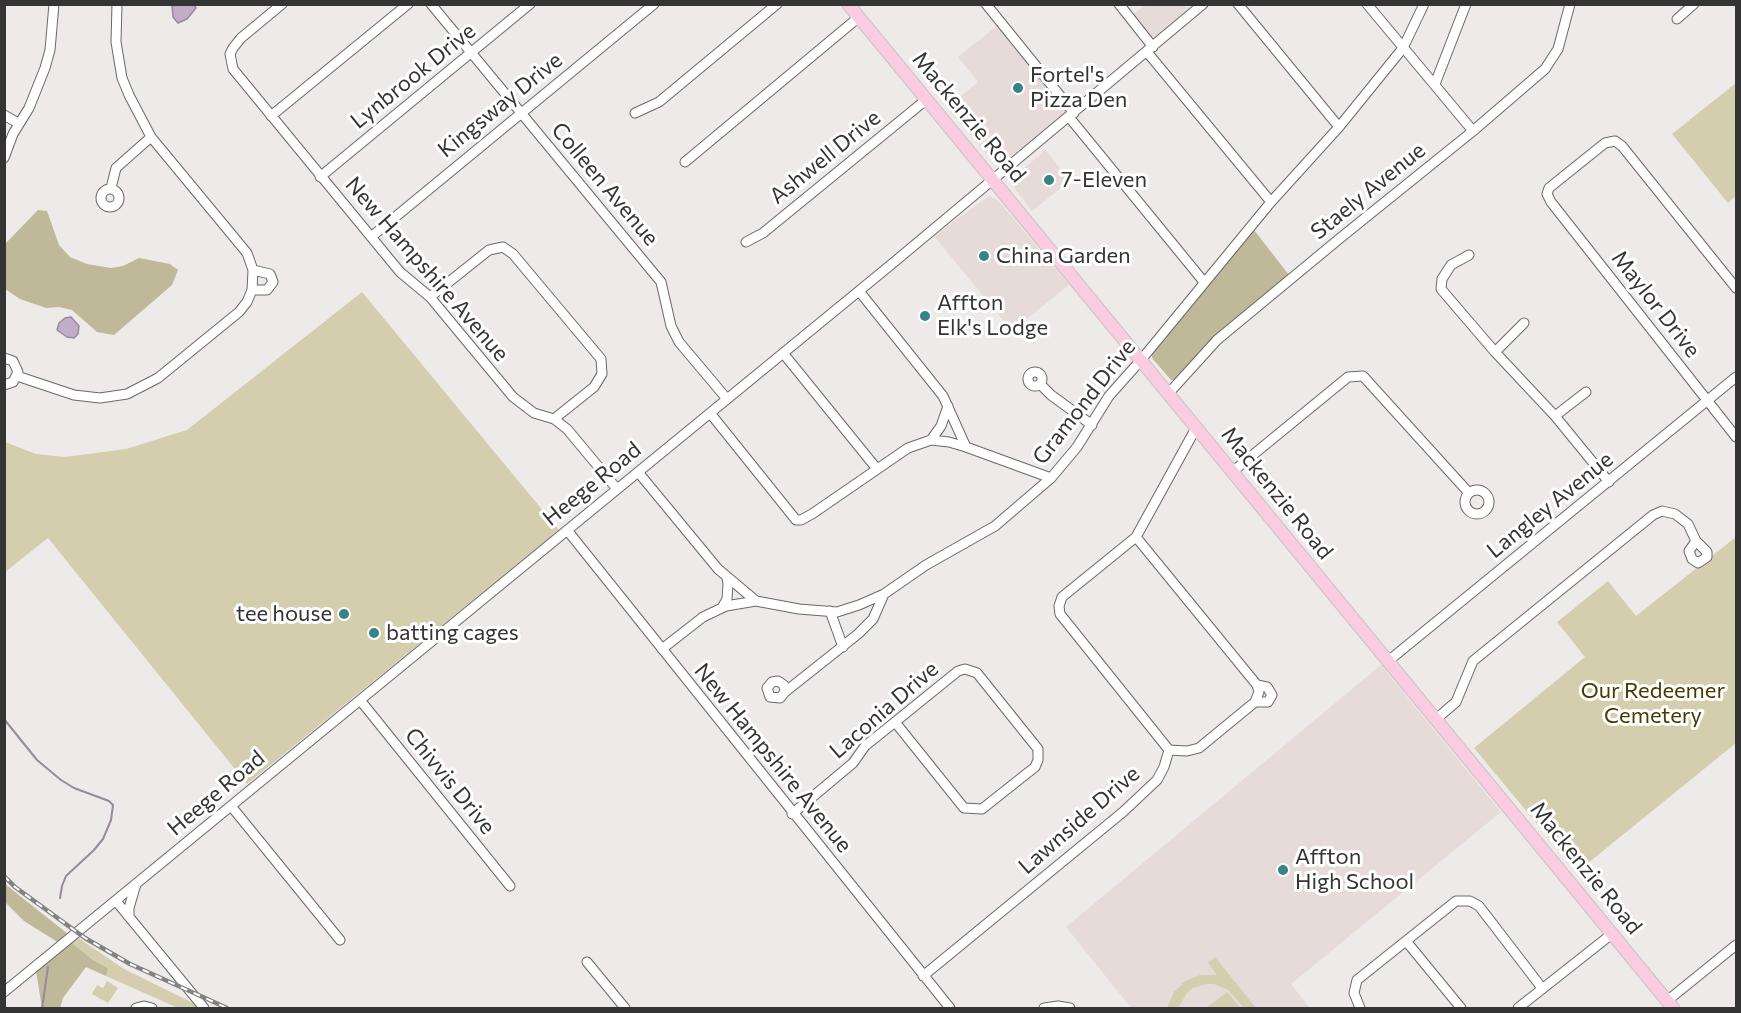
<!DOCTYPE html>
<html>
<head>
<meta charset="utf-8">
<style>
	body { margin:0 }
	#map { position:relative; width:1741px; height:1013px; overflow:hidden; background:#eeeaea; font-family:Commissioner,sans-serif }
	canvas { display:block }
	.frame { position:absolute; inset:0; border:6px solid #353434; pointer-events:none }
</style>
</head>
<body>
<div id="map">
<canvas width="1741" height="1013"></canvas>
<div class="frame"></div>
</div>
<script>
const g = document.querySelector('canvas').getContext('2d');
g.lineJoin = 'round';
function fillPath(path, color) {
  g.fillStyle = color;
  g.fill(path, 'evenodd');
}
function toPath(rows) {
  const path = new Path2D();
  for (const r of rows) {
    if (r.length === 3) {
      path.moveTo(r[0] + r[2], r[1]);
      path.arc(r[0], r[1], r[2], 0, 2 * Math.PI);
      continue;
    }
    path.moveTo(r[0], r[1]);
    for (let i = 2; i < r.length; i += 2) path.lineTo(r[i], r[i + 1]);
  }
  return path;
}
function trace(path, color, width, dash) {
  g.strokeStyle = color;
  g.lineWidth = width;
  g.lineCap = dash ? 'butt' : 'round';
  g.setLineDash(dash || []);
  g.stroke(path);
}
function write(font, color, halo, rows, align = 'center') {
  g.font = font + ' Commissioner,sans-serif';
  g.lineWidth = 6;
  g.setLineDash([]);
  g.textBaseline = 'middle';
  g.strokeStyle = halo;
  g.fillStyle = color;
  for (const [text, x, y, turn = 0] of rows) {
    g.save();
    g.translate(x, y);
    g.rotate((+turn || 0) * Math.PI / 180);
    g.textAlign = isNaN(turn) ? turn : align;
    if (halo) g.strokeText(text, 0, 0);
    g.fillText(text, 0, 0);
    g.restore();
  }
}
const built = toPath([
	[1146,5,1184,5,1189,10,1158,36,1152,37,1149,36,1132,15],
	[997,26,1065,108,1066,112,1064,115,1049,128,1004,161,999,162,990,158,947,108,978,82,958,57],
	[1044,148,1070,181,1032,211,1013,186,1012,181,1018,173,1041,154],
	[989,196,998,200,1069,285,1012,331,934,236],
	[1381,665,1501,812,1291,984,1310,1008,1131,1008,1066,927]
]);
const green = toPath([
	[1736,83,1736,196,1728,203,1672,134],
	[362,292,559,530,247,784,48,538,5,572,5,442,36,454,65,457,126,449,187,430],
	[1736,537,1736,743,1577,872,1474,748,1585,657,1557,622,1608,581,1636,616],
	[77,937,124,969,193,1003,197,1008,178,1008,106,976,108,968,93,960,71,942],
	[1215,957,1256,1008,1244,1008,1228,990,1214,984,1207,984,1193,988,1187,993,1178,1008,1167,1008,1174,992,1185,981,1200,975,1217,975,1208,963],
	[107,981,118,988,108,1003,92,994,97,985,103,988],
	[1227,992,1241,1008,1206,1008]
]);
const forest = toPath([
	[38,210,47,211,59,245,70,257,87,264,111,268,123,266,139,258,170,264,178,270,172,285,114,335,97,332,72,310,59,307,46,308,20,299,5,289,5,244],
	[1254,230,1289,275,1221,330,1205,346,1181,374,1176,379,1171,380,1152,358,1152,353],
	[4,883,25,900,68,934,59,943,24,921,5,902],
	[71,942,93,960,108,968,106,976,86,967,63,998,60,1008,42,1008,36,971]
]);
const water = toPath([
	[172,5,194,5,196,8,187,19,178,23,173,17,172,5],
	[71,317,79,326,78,334,74,338,67,337,57,330,59,323,65,318,71,317]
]);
const stream = toPath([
	[4,719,37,760,61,780,74,788,109,801,113,805,111,820,103,839,94,850,66,876,62,886,60,898],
	[42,1008,48,967]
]);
const minor = toPath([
	[282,4,241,38,233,48,230,54,233,69,400,272,430,297,513,397,534,413,554,419,567,429,617,489],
	[431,4,661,282,671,326,679,342,727,399],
	[986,4,1074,113],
	[1119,4,1153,47],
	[1238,4,1339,127],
	[1367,4,1473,131],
	[1677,19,1694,4],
	[1147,52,1271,202],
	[1435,84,1466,4],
	[635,113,659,102,777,4],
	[4,115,18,123],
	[271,116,408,4],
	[1069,117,1204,282],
	[4,158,13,134,29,108,45,68,50,50,54,4],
	[685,162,859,17],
	[320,177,530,4],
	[111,188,116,168,151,137],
	[110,198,9],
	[371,237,654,4],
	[746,242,763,233,927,99],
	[1469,255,1451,265,1442,279,1441,289,1495,352,1555,416,1609,482],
	[1736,288,1622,146,1615,141,1605,143,1549,188,1547,194,1551,202,1736,437],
	[252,290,267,290,273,282,270,274,253,270],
	[859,291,943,396,966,447],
	[430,297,489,250,503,247,513,254,601,359,602,374,594,387,554,419],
	[1495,352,1524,323],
	[783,353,877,469],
	[4,358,13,361,18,372,13,382,4,385],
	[1035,379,7],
	[17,376,74,395,100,398,127,394,158,378,239,312,247,302,252,290,253,270,247,253,151,137,129,95,122,78,116,42,117,4],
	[1040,384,1051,395,1092,425],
	[1168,394,1217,340,1339,239,1473,131,1545,69,1558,49,1570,4],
	[710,413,796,520,801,520,812,514,908,448,931,440,949,442,966,447,1051,478],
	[1555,416,1586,392],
	[931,440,941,426,948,406],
	[638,472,718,569,756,601],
	[1232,472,1348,377,1363,376,1469,493],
	[1477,502,12],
	[567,530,950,1008],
	[1136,537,1257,685,1259,692,1255,702,1199,748,1187,751,1169,750],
	[722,608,727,599,728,584,727,578],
	[830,611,843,647],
	[662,649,703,617,726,606,756,601,799,609,837,612,859,605,884,594,926,565,995,526,1051,478,1077,447,1109,396,1141,360,1271,202,1339,127,1403,48,1424,4],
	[1387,662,1736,377],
	[785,692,784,685,778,681,772,682,767,688,770,697,780,698,785,692,858,634,873,619,884,594],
	[360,700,510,886],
	[1255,702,1268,702,1272,695,1267,687,1257,685],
	[1435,720,1456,702,1473,661,1653,515,1662,511,1675,514,1688,524,1696,541,1689,551,1692,559,1698,563,1707,557,1707,552,1696,541],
	[1169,750,1060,614,1059,606,1062,597,1136,537,1196,428],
	[231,806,340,940],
	[792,814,853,763,865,746,895,722,958,671,965,669,977,673,1038,749,1038,760,1035,767,982,809,964,808,895,722],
	[116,901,204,1008],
	[129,917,129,908,136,884],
	[1406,941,1461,1008],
	[587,962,625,1008],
	[923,976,1123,812,1157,780,1164,767,1169,750],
	[4,992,893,263,1203,4],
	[1667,1001,1736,945],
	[136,1008,144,1006,152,1008],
	[1044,1008,1058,1006,1070,1008],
	[1360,1008,1354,993,1357,980,1456,901,1470,901,1479,906,1542,988],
	[1518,1008,1613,933]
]);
const major = toPath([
	[848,4,1673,1008]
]);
const rail = toPath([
	[4,876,15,887,85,938,130,964,227,1008]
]);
const markers = [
	[1018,88,6,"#398286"],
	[1049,180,6,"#398286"],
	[984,256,6,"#398286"],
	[925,316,6,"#398286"],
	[344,614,6,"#398286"],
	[374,633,6,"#398286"],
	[1283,870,6,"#398286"]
];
const poiNames = [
	["Fortel's",1030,75],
	["Pizza Den",1030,100],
	["7-Eleven",1061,180],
	["China Garden",996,256],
	["Affton",937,303],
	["Elk's Lodge",937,328],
	["tee house",332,614,"right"],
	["batting cages",386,633],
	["Affton",1295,857],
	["High School",1295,882]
];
const streetNames = [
	["Lynbrook Drive",413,76,-39],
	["Kingsway Drive",500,105,-39],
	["Mackenzie Road",969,117,50],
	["Ashwell Drive",825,157,-39],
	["Colleen Avenue",605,184,50],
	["Staely Avenue",1368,191,-39],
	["New Hampshire Avenue",427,269,49],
	["Maylor Drive",1656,304,52],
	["Gramond Drive",1084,402,-52],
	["Heege Road",592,484,-39],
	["Mackenzie Road",1277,493,51],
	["Langley Avenue",1550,505,-39],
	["Laconia Drive",884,710,-41],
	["New Hampshire Avenue",773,758,51],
	["Chivvis Drive",450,781,51],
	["Heege Road",216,793,-40],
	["Lawnside Drive",1079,820,-41],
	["Mackenzie Road",1586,868,51]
];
const parkNames = [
	["Our Redeemer",1653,691],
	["Cemetery",1653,716]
];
fillPath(built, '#e7dbd9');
fillPath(green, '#d4ceaf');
fillPath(forest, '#bfb899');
fillPath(water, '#c2adc7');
trace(water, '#98899b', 1.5);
trace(stream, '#98899b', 2);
trace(minor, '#6b6867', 11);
trace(major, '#c6c6c6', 14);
trace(minor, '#fff', 9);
trace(major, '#fbcbdf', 12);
trace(rail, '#848181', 4.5);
trace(rail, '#fff', 2, [7]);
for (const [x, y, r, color] of markers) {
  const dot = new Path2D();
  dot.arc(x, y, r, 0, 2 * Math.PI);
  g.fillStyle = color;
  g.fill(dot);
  trace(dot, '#fff', 2);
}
write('22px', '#353434', '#fff', poiNames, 'left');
write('22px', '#353434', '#fff', streetNames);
write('22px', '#453a00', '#fff', parkNames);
</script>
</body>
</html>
